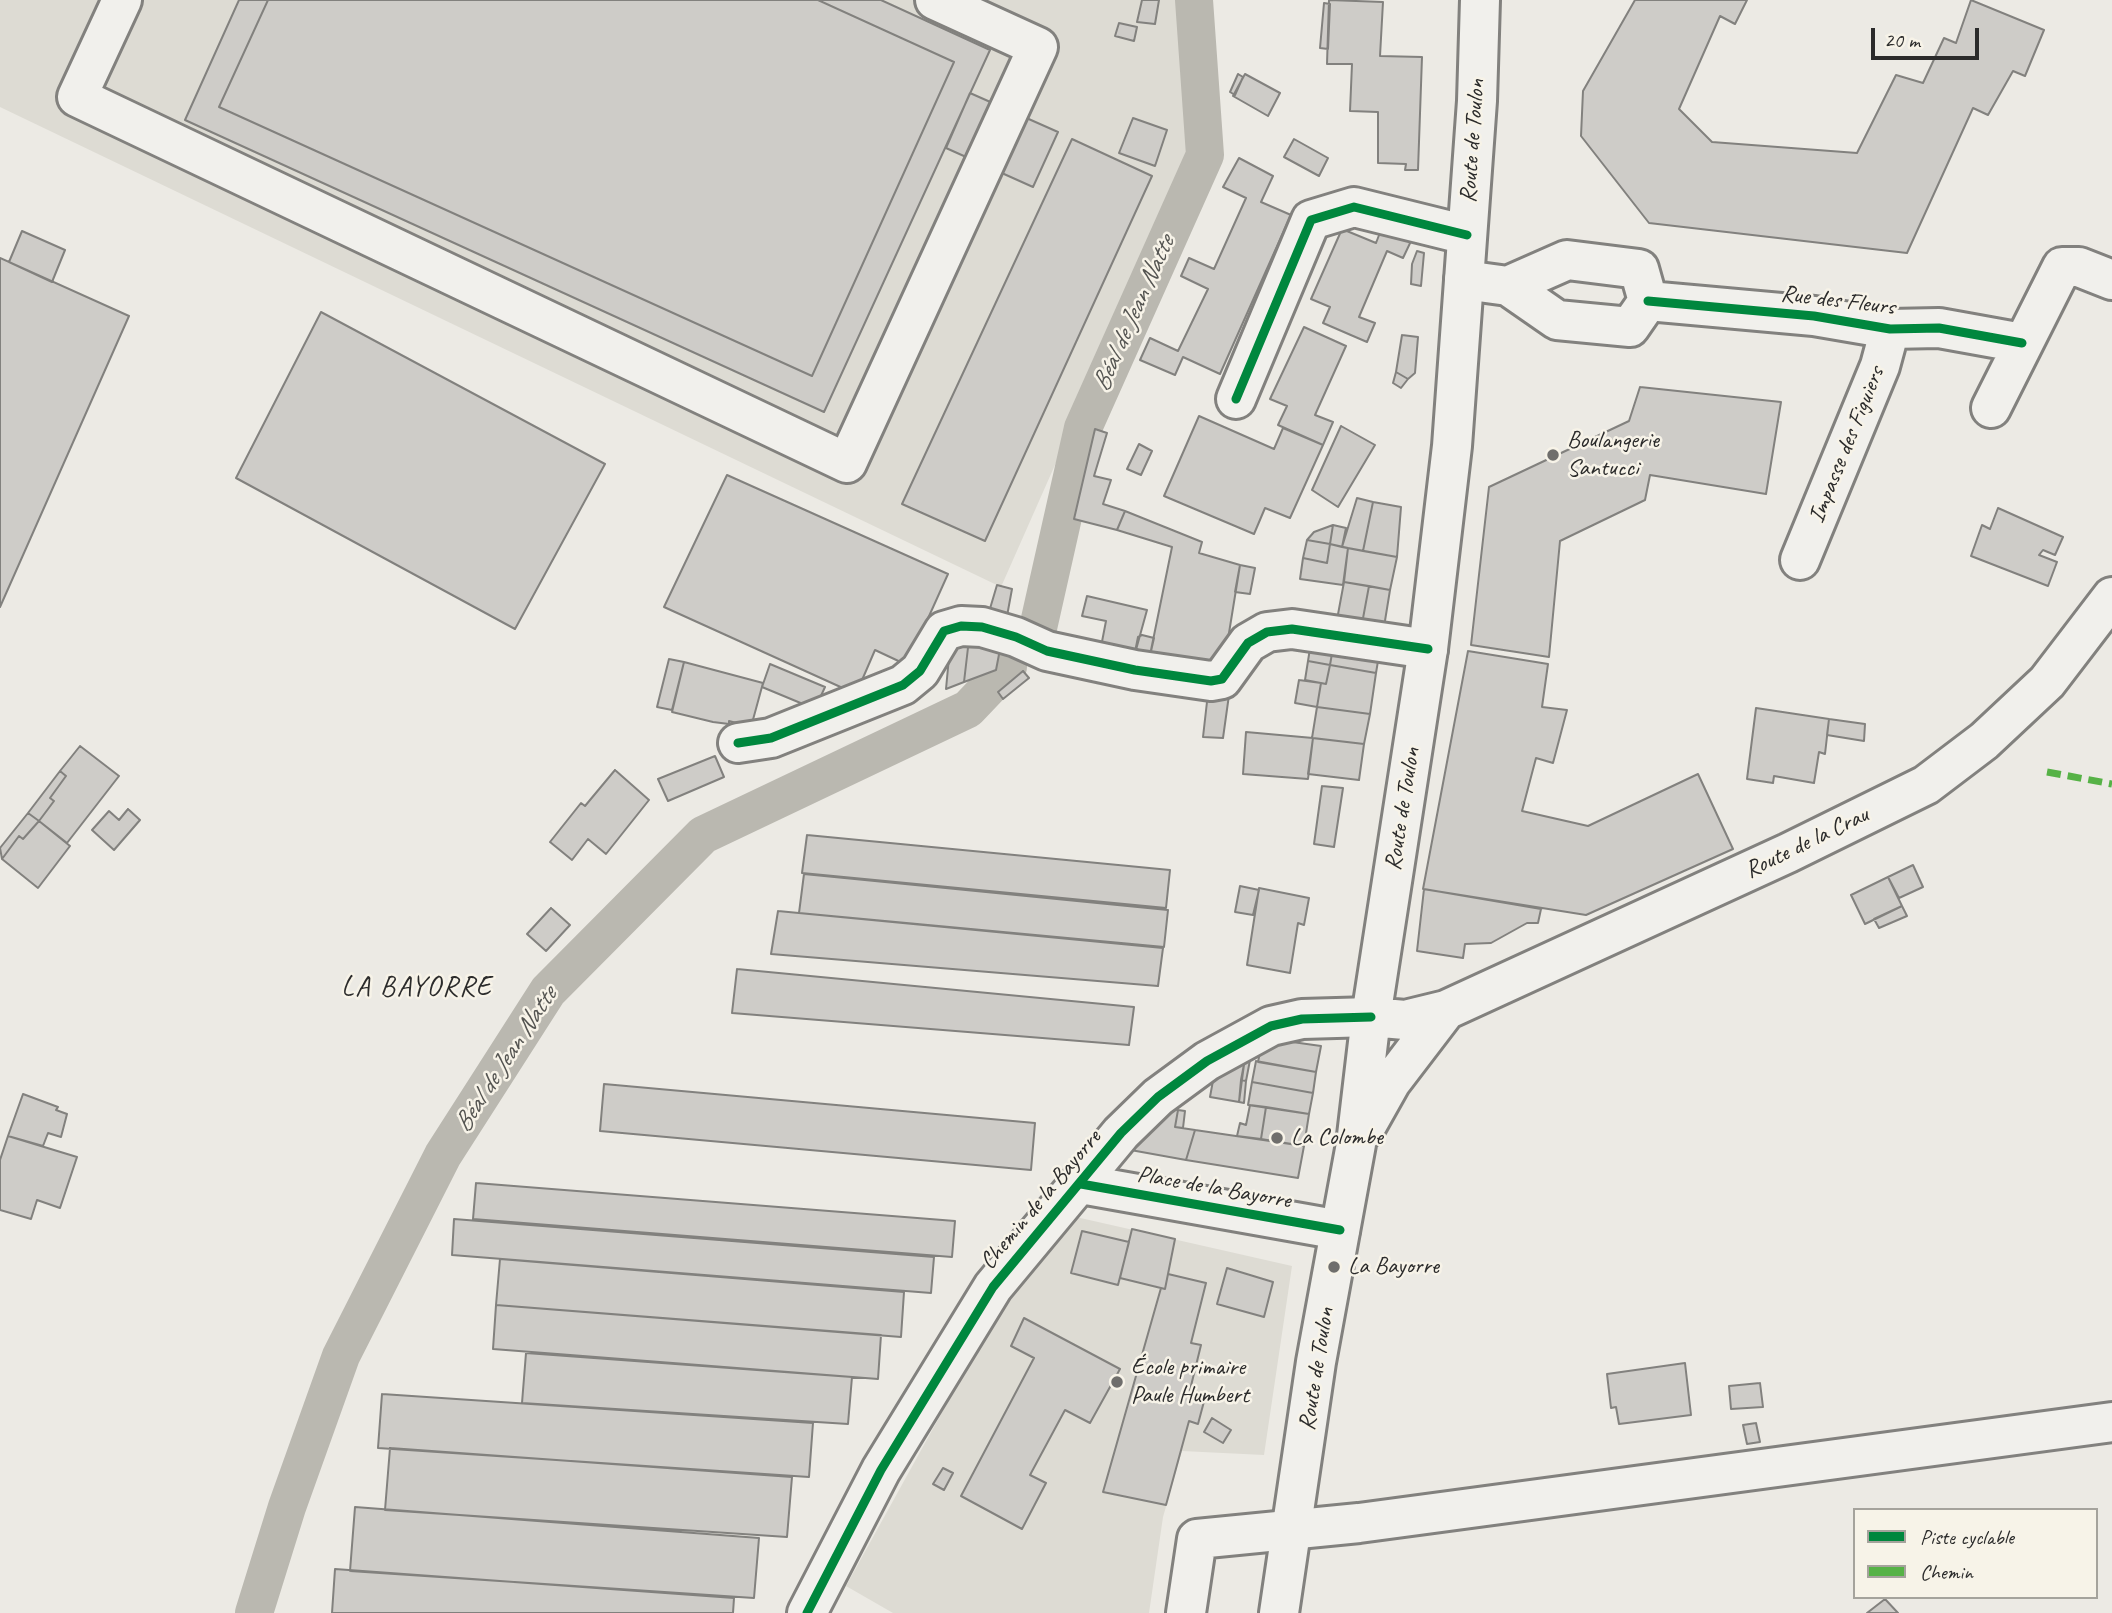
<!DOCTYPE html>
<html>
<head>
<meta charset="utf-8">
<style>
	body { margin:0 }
	#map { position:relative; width:2112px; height:1613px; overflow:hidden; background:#eceae4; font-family:Caveat,sans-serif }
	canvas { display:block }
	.legend { position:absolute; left:1853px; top:1508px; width:245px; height:91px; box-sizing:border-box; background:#f7f3e8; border:2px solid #a5a39c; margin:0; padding:9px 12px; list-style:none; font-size:21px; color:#2b2b2b }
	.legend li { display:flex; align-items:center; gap:14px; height:35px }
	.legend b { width:35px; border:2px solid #a5a39c }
	.scale { position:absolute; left:1871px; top:28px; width:108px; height:32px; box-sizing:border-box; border:4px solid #2b2b2b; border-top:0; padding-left:9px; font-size:21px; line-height:24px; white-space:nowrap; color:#2b2b2b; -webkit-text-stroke:5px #f7f3e8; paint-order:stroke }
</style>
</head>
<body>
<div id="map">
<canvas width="2112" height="1613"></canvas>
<ul class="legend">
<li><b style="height:9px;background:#00873e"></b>Piste cyclable</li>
<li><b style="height:9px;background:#56b246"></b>Chemin</li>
</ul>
<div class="scale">20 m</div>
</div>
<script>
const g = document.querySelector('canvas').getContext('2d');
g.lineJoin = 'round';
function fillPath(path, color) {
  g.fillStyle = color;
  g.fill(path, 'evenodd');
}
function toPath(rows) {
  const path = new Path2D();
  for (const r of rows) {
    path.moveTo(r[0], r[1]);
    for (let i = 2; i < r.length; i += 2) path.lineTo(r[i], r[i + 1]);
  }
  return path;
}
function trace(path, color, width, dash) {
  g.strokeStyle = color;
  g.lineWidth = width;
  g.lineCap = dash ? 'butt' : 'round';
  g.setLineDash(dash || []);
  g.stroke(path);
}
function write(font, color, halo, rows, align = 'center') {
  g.font = font + ' Caveat,sans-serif';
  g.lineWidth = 5;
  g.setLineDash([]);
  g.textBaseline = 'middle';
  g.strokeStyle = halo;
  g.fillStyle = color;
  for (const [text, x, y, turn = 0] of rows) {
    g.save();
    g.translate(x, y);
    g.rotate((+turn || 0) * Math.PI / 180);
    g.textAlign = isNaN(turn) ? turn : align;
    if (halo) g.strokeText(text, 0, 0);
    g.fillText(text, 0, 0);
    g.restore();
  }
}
const built = toPath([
	[0,0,1183,0,1196,146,1001,587,0,107],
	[1076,1217,1292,1266,1264,1455,1182,1451,1163,1517,1149,1613,893,1613,846,1586,988,1329]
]);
const canal = toPath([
	[1038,628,1083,428,1205,155,1194,0],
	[254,1613,287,1507,341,1356,443,1155,548,991,703,835,968,709,1008,667]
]);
const building = toPath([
	[239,0,268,0,219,107,812,376,954,62,818,0,881,0,990,50,824,412,185,120,239,0],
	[268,0,818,0,954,62,812,376,219,107,268,0],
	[1142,0,1159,0,1155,24,1137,22,1142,0],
	[1329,0,1383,2,1380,56,1422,57,1418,170,1405,170,1406,164,1378,163,1378,112,1350,111,1352,64,1327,64,1329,0],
	[1635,0,1747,0,1735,24,1720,16,1679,109,1712,142,1857,153,1896,75,1923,83,1944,38,1956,43,1971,0,2044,30,2025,76,2013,71,1988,115,1973,108,1907,253,1649,223,1581,136,1583,91,1635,0],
	[1324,3,1330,4,1328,49,1320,48,1324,3],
	[1119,23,1137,27,1134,41,1115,36,1119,23],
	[1238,74,1243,77,1235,95,1230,92,1238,74],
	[1245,74,1280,93,1268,116,1233,96,1245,74],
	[970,93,1058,132,1033,187,946,148,970,93],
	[1133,118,1167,130,1155,166,1119,153,1133,118],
	[1072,139,1152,176,985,541,902,504,1072,139],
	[1294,139,1328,158,1319,176,1284,157,1294,139],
	[1239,158,1273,176,1261,202,1291,215,1220,374,1183,357,1175,375,1140,360,1150,338,1178,351,1208,289,1181,276,1189,258,1214,269,1246,198,1223,187,1239,158],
	[1342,229,1376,243,1381,230,1412,239,1403,258,1387,251,1359,317,1375,323,1367,342,1323,323,1330,307,1311,299,1342,229],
	[22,231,65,250,52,282,9,262,22,231],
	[1417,251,1424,253,1421,286,1411,284,1412,264,1417,251],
	[0,258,129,316,0,607,0,258],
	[321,312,605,464,515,629,236,478,321,312],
	[1304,327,1346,346,1315,415,1333,422,1323,445,1278,425,1287,406,1270,399,1304,327],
	[1402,335,1418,337,1415,373,1408,379,1396,372,1402,335],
	[1396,372,1408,379,1401,388,1393,383,1396,372],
	[1640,387,1781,402,1766,494,1650,475,1645,500,1560,541,1549,657,1471,645,1489,487,1629,421,1640,387],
	[1199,416,1274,449,1283,428,1323,445,1290,518,1265,508,1254,534,1164,496,1199,416],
	[1341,426,1375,445,1338,507,1312,490,1341,426],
	[1095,429,1107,433,1094,476,1111,480,1103,504,1125,511,1117,530,1074,519,1095,429],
	[1139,444,1152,451,1141,475,1127,469,1139,444],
	[727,475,948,574,907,665,875,650,856,694,664,607,727,475],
	[1357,498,1373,502,1363,551,1342,547,1357,498],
	[1373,502,1401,507,1397,557,1363,551,1373,502],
	[1998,508,2063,537,2055,555,2043,550,2039,555,2057,562,2048,586,1971,556,1982,525,1990,529,1998,508],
	[1125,511,1202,542,1199,553,1240,565,1223,670,1149,660,1172,547,1117,530,1125,511],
	[1333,525,1346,528,1342,547,1330,544,1333,525],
	[1333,525,1330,544,1307,540,1314,532,1333,525],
	[1307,540,1330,544,1327,563,1303,558,1307,540],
	[1330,544,1348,548,1343,585,1300,579,1303,558,1327,563,1330,544],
	[1348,548,1397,557,1390,590,1344,582,1348,548],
	[1240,565,1255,568,1250,594,1235,592,1240,565],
	[1344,582,1369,586,1361,629,1336,625,1344,582],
	[997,585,1012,589,1007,616,989,612,997,585],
	[1369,586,1390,590,1383,633,1361,629,1369,586],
	[1087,596,1147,610,1134,657,1100,652,1106,621,1082,616,1087,596],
	[1142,635,1154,638,1149,660,1134,657,1138,637,1142,635],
	[951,636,969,639,964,682,946,689,951,636],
	[969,639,1001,644,996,670,964,682,969,639],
	[1311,642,1334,642,1330,665,1308,661,1311,642],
	[1334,642,1380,649,1376,673,1330,665,1334,642],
	[1468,651,1548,664,1542,707,1567,710,1553,763,1536,758,1522,811,1588,826,1698,774,1733,849,1586,915,1423,889,1468,651],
	[669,659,684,662,672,710,657,707,669,659],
	[1308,661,1330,665,1326,684,1305,680,1308,661],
	[684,662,763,683,751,727,729,721,729,724,713,722,672,712,684,662],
	[770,664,825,687,815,709,762,687,770,664],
	[1330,665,1376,673,1370,714,1317,707,1321,683,1326,684,1330,665],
	[1023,671,1029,678,1003,699,998,692,1023,671],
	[1299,680,1321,683,1317,707,1295,703,1299,680],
	[1208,693,1229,695,1223,738,1203,737,1208,693],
	[1317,707,1370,714,1364,744,1312,738,1317,707],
	[1756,708,1829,719,1825,754,1819,752,1814,783,1774,776,1773,783,1747,779,1756,708],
	[1829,719,1865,724,1864,741,1827,735,1829,719],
	[1246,732,1313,738,1308,779,1243,774,1246,732],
	[1313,738,1364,744,1359,780,1308,774,1313,738],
	[80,746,119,776,67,843,39,821,54,801,50,798,66,776,60,771,80,746],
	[715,756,724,777,668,801,658,779,715,756],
	[615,770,649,800,606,854,588,839,572,860,550,842,581,803,585,806,615,770],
	[60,771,66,776,50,798,54,801,39,821,28,813,60,771],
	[1322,786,1343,788,1334,847,1314,844,1322,786],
	[128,809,140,820,114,850,92,830,109,811,119,820,128,809],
	[28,813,39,821,23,839,19,836,2,859,0,848,28,813],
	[39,821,70,846,38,888,2,859,19,836,23,839,39,821],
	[807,835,1170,870,1166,908,802,873,807,835],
	[1913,865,1923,887,1899,898,1888,877,1913,865],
	[804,874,1168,910,1164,947,799,913,804,874],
	[1888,877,1902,906,1865,924,1851,895,1888,877],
	[1240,886,1259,890,1253,915,1235,912,1240,886],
	[1259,888,1309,898,1304,925,1298,923,1290,973,1247,965,1259,888],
	[1424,889,1541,909,1538,923,1527,923,1491,943,1465,944,1463,958,1417,951,1424,889],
	[1902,906,1907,916,1879,928,1874,919,1902,906],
	[551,908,570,925,546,951,527,934,551,908],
	[778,911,1163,948,1158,986,771,954,778,911],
	[737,969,1134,1007,1129,1045,732,1013,737,969],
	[1278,1040,1321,1046,1316,1072,1258,1062,1261,1047,1278,1040],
	[1245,1057,1239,1102,1210,1097,1214,1075,1245,1057],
	[1245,1059,1250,1060,1246,1081,1241,1080,1245,1059],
	[1256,1061,1316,1072,1313,1093,1252,1082,1256,1061],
	[1241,1080,1246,1081,1244,1103,1239,1102,1241,1080],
	[1252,1082,1313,1093,1309,1114,1248,1105,1252,1082],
	[604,1084,1035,1123,1031,1170,600,1131,604,1084],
	[23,1094,58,1107,56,1110,67,1114,61,1137,48,1133,43,1146,8,1136,23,1094],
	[1250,1105,1266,1107,1261,1139,1237,1136,1240,1123,1246,1125,1250,1105],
	[1169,1107,1178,1110,1175,1127,1195,1130,1186,1160,1125,1149,1169,1107],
	[1266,1107,1309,1114,1304,1146,1261,1139,1266,1107],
	[1178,1110,1185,1111,1183,1128,1175,1127,1178,1110],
	[1195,1130,1304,1146,1298,1178,1186,1160,1195,1130],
	[8,1136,77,1157,60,1208,37,1200,31,1219,0,1210,0,1160,8,1136],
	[476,1183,955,1221,952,1257,473,1219,476,1183],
	[454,1219,934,1257,931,1293,452,1255,454,1219],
	[1132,1229,1175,1239,1165,1289,1120,1278,1132,1229],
	[1082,1231,1129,1242,1118,1285,1071,1273,1082,1231],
	[500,1259,904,1292,901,1337,496,1305,500,1259],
	[1227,1268,1273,1282,1264,1317,1217,1304,1227,1268],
	[1168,1274,1206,1283,1191,1343,1201,1345,1190,1390,1206,1394,1198,1424,1189,1421,1166,1505,1103,1492,1161,1288,1165,1289,1168,1274],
	[496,1305,881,1335,878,1379,493,1349,496,1305],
	[1024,1318,1120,1369,1090,1423,1065,1410,1030,1475,1046,1483,1022,1529,961,1496,1034,1358,1011,1346,1024,1318],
	[526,1353,852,1377,848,1424,522,1403,526,1353],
	[1685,1363,1691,1415,1619,1424,1616,1407,1611,1408,1607,1374,1685,1363],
	[1760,1383,1763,1407,1731,1409,1729,1386,1760,1383],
	[382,1394,813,1423,809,1477,378,1448,382,1394],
	[1212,1418,1231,1430,1223,1443,1204,1432,1212,1418],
	[1756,1423,1760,1442,1747,1444,1743,1425,1756,1423],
	[390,1448,792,1477,787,1537,385,1510,390,1448],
	[943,1468,953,1473,944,1490,933,1484,943,1468],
	[355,1507,759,1538,754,1598,350,1571,355,1507],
	[335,1569,734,1598,733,1613,332,1613,335,1569],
	[1885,1599,1898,1613,1867,1613,1885,1599]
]);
const minor = toPath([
	[122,0,77,97,847,463,1038,47,935,0],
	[1464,280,1508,286,1557,320,1630,327,1648,301],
	[1508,286,1567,260,1639,269,1648,301],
	[1648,301,1814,316,1890,329,1939,328,2022,343],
	[1236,399,1311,220,1354,207,1467,235],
	[1991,408,2062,267,2079,267,2112,280],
	[1800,560,1880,366,1890,329],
	[738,743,771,738,903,685,920,671,944,631,961,626,982,627,1016,637,1047,651,1135,670,1211,681,1222,679,1248,643,1267,632,1292,629,1428,649],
	[1081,1184,1340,1230],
	[807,1613,881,1470,993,1287,1121,1133,1158,1097,1207,1061,1271,1026,1302,1019,1371,1017],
	[1186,1613,1197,1539,1359,1523,2112,1422]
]);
const major = toPath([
	[1371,1017,1405,1020,1446,1010,1788,853,1926,785,1984,741,2047,682,2112,597],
	[1364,1130,1391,1082,1446,1010],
	[1279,1613,1316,1362,1356,1144,1371,1017,1428,649,1452,446,1477,101,1480,0]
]);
const quiet = toPath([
	[2047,772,2112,784]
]);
const cycleway = toPath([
	[1648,301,1814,316,1890,329,1939,328,2022,343],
	[1236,399,1311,220,1354,207,1467,235],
	[738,743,771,738,903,685,920,671,944,631,961,626,982,627,1016,637,1047,651,1135,670,1211,681,1222,679,1248,643,1267,632,1292,629,1428,649],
	[1081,1184,1340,1230],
	[807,1613,881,1470,993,1287,1121,1133,1158,1097,1207,1061,1271,1026,1302,1019,1371,1017]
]);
const markers = [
	[1553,455,7,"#6f6e6c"],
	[1277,1138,7,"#6f6e6c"],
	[1334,1267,7,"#6f6e6c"],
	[1117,1382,7,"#6f6e6c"]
];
const streetNames = [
	["Route de Toulon",1473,141,-86],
	["Rue des Fleurs",1838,301,7],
	["Impasse des Figuiers",1847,445,-68],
	["Route de Toulon",1403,809,-81],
	["Route de la Crau",1807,843,-26],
	["Place de la Bayorre",1214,1188,10],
	["Chemin de la Bayorre",1041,1200,-50],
	["Route de Toulon",1317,1369,-81]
];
const poiNames = [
	["Boulangerie",1567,441],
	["Santucci",1567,469],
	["La Colombe",1291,1138],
	["La Bayorre",1348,1267],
	["École primaire",1131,1368],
	["Paule Humbert",1131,1396]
];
const waterNames = [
	["Béal de Jean Natte",1134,314,-66],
	["Béal de Jean Natte",506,1060,-57]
];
const quarterNames = [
	["LA BAYORRE",417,988]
];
fillPath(built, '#dddbd3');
trace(canal, '#bab8b0', 38);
fillPath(building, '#ceccc8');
trace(building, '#82817e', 2);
trace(minor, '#82817e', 44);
trace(major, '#82817e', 44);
trace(minor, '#f1f0ec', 38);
trace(major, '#f1f0ec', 38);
trace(quiet, '#56b246', 7, [14, 7]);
trace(cycleway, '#00873e', 9);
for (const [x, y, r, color] of markers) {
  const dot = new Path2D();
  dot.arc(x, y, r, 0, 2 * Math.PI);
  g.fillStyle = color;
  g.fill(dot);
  trace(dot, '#f7f3e8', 2.5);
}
write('24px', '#2b2b2b', '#f7f3e8', streetNames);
write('24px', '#2b2b2b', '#f7f3e8', poiNames, 'left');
write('italic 26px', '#555552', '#f7f3e8', waterNames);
g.letterSpacing = '2px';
write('28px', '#2b2b2b', '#f7f3e8', quarterNames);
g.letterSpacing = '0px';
</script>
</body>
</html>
